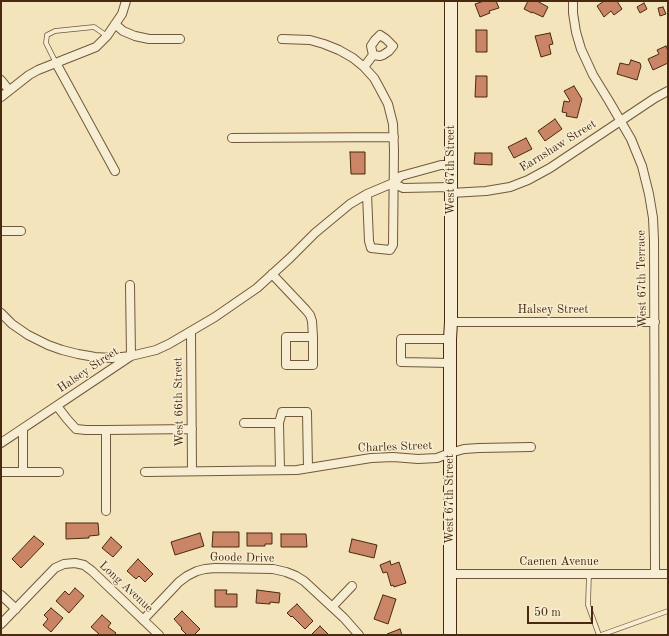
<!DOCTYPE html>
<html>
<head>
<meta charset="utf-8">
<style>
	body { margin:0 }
	#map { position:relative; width:669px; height:636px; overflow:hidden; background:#f3e4bb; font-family:"Old Standard TT",serif }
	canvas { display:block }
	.frame { position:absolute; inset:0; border:2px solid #472a0f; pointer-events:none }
	.scale { position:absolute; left:527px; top:606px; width:66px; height:18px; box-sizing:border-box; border:2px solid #472a0f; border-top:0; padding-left:5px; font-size:12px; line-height:14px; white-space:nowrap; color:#472a0f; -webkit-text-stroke:3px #f7edd3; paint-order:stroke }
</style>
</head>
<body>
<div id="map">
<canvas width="669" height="636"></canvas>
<div class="frame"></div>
<div class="scale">50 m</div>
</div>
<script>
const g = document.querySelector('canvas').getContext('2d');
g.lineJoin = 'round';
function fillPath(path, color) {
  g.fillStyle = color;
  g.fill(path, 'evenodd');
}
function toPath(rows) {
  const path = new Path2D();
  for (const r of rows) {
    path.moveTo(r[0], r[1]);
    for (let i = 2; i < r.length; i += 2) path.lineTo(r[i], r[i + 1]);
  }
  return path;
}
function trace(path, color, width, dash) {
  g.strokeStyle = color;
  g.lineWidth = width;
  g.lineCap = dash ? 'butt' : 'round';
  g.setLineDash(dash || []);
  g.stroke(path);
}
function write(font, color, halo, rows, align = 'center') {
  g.font = font + ' "Old Standard TT",serif';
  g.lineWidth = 3;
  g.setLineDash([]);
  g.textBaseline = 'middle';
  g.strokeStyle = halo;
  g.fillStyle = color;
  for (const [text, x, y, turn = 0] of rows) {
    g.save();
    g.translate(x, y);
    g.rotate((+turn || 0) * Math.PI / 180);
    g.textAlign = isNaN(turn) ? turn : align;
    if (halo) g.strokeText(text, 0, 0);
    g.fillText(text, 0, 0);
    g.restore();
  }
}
const building = toPath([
	[484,1,496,1,499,8,489,11,490,13,480,17,475,4,484,1],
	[528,1,537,1,548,7,543,17,532,12,532,13,524,9,528,1],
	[604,1,617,1,622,9,614,15,611,11,604,17,597,6,604,1],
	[644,3,647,9,640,13,637,7,644,3],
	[663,7,666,14,660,16,658,8,663,7],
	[476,30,487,30,487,52,476,52,476,30],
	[550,33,553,44,549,45,551,54,541,57,535,36,550,33],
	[666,46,668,51,668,63,653,70,648,59,659,54,657,50,666,46],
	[631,60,640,63,641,66,637,80,617,74,620,63,629,65,631,60],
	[476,76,487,76,487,97,475,97,476,76],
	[574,86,582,99,577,118,566,116,567,113,562,112,564,101,569,102,570,101,564,91,574,86],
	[555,119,562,129,545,141,538,131,555,119],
	[526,138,532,149,514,158,508,147,526,138],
	[350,152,365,152,365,174,351,174,350,152],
	[475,153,492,153,492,165,474,164,475,153],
	[66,523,98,523,99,535,89,536,89,538,66,539,66,523],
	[213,532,239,532,239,547,212,547,213,532],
	[200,533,204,546,175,555,171,542,200,533],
	[247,533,272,533,272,544,265,544,265,546,247,546,247,533],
	[281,534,306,534,307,547,281,547,281,534],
	[34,536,44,544,21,568,12,559,34,536],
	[111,537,122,547,113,557,102,548,111,537],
	[352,539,377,545,374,558,349,552,352,539],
	[138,559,153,574,145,582,139,576,136,579,127,571,138,559],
	[390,561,391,565,399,562,406,583,394,587,393,585,391,586,387,572,383,573,380,565,390,561],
	[75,588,84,596,69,613,56,601,65,591,69,595,75,588],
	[215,590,227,590,226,594,237,594,237,607,215,607,215,590],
	[257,590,280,593,279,603,270,602,270,604,256,603,257,590],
	[383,595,396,599,388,624,374,619,383,595],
	[297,604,313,621,305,629,292,616,291,617,287,613,297,604],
	[51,608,63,618,51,632,43,625,48,619,44,615,51,608],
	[182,611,200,629,194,635,187,635,181,629,182,628,174,619,182,611],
	[102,615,111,623,108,627,116,633,114,635,97,635,99,634,91,627,102,615],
	[320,626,329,635,311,635,320,626],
	[400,629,402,635,387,635,387,634,400,629]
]);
const lane = toPath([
	[56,63,46,43,47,35,55,31,94,27,107,36],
	[589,574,588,605,599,635],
	[601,635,668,611]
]);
const street = toPath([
	[573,1,573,13,576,32,581,49,593,75,609,101,631,139,642,166,649,194,653,218,654,240,655,574],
	[115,24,123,31,135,36,149,39,180,39],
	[282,39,310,40,324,44,339,50,353,58,364,67,374,78,379,87,388,104,393,124,394,150,393,245,390,250,371,248,369,241,367,194],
	[56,63,115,171],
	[364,67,373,55,371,46,375,40,380,35,386,39,393,46,389,51,383,55,380,56,373,55],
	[1,80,9,90],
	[1,97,29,75,38,70,96,47,107,36,122,14,126,1],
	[232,138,394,137],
	[393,183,403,188,451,187],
	[451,193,486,191,510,187,528,180,550,168,655,98,668,91],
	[1,231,21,231],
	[272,274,306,310,310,315,312,321,313,337,286,337,286,365,313,365,313,337],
	[1,313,12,324,28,335,48,345,62,350,78,354,95,357,112,358,131,356,130,285],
	[451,322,655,322],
	[191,332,192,471],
	[450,339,401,339,401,362,450,363],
	[57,406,67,419,76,429,86,430,106,430,192,429],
	[244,423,279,423,280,470],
	[279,423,282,412,307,412,308,468],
	[23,429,23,472],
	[1,443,131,356,156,350,169,344,215,317,257,288,290,258,315,233,350,204,367,194,393,183,401,176,441,165,451,165],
	[1,472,59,472],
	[145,472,297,470,371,458,393,457,418,459,437,458,450,453,464,449,479,448,531,447],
	[106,511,106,430],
	[450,574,668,574],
	[1,595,16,609],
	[332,607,352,586],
	[143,620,179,582,187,576,197,571,205,569,215,568,273,569,286,572,296,576,304,581,344,618,359,635],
	[1,624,55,568,64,564,75,563,84,565,92,571,159,635]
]);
const secondary = toPath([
	[450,635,450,339,451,322,451,1]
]);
const streetNames = [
	["Earnshaw Street",558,146,-32],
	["West 67th Street",451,170,-90],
	["West 67th Terrace",642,279,-91],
	["Halsey Street",553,310],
	["Halsey Street",88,370,-34],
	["West 66th Street",179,402,-91],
	["Charles Street",395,447,-2],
	["West 67th Street",450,499,-90],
	["Goode Drive",242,558,1],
	["Caenen Avenue",559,562],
	["Long Avenue",126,587,43]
];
fillPath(building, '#ca8466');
trace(building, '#472a0f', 1);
trace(lane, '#72583a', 5.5);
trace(street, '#72583a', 10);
trace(secondary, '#472a0f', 14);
trace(lane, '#f7edd3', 4);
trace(street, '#f7edd3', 8);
trace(secondary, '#f7edd3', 12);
write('12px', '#472a0f', '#f7edd3', streetNames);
</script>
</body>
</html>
